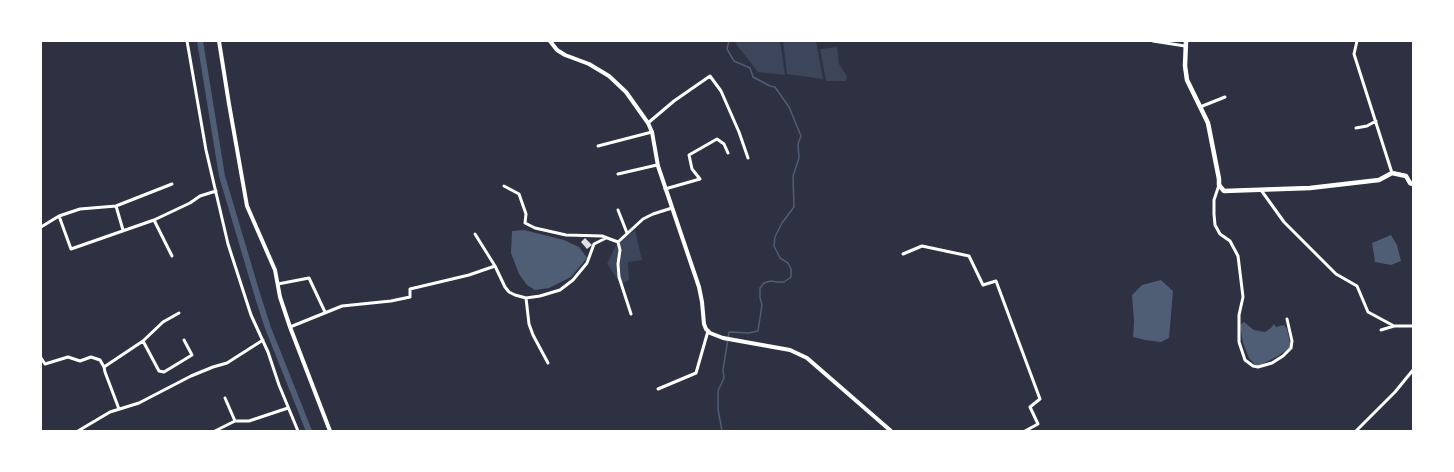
<!DOCTYPE html>
<html>
<head>
<meta charset="utf-8">
<style>
	body { margin:0 }
	#map { position:relative; width:1454px; height:472px; overflow:hidden; background:#2d3142; font-family:"Roboto Condensed",sans-serif }
	canvas { display:block }
	.frame { position:absolute; inset:0; border:42px solid #fff; pointer-events:none }
</style>
</head>
<body>
<div id="map">
<canvas width="1454" height="472"></canvas>
<div class="frame"></div>
</div>
<script>
const g = document.querySelector('canvas').getContext('2d');
g.lineJoin = 'round';
function fillPath(path, color) {
  g.fillStyle = color;
  g.fill(path, 'evenodd');
}
function toPath(rows) {
  const path = new Path2D();
  for (const r of rows) {
    path.moveTo(r[0], r[1]);
    for (let i = 2; i < r.length; i += 2) path.lineTo(r[i], r[i + 1]);
  }
  return path;
}
function trace(path, color, width, dash) {
  g.strokeStyle = color;
  g.lineWidth = width;
  g.lineCap = dash ? 'butt' : 'round';
  g.setLineDash(dash || []);
  g.stroke(path);
}
const green = toPath([
	[737,41,780,41,785,75,758,72,736,44],
	[783,41,816,41,823,79,787,74],
	[837,47,839,64,847,76,846,81,826,81,820,49],
	[635,230,642,260,628,262,629,280,621,284,607,264,616,245]
]);
const water = toPath([
	[524,230,564,240,579,247,587,258,571,277,549,288,535,290,527,285,519,274,511,253,512,231],
	[1391,235,1397,245,1401,261,1391,265,1375,262,1372,243],
	[1161,280,1173,291,1169,338,1161,342,1145,340,1133,337,1134,322,1132,295,1142,285],
	[1244,322,1254,330,1265,332,1271,328,1274,324,1276,327,1284,325,1287,329,1291,347,1278,356,1257,367,1249,358,1243,343,1240,325]
]);
const stream = toPath([
	[722,431,718,409,718,391,724,378,723,370,729,332,749,333,758,331,762,305,760,298,760,288,764,283,771,281,777,282,784,282,791,277,791,269,788,263,780,258,774,246,775,237,782,223,794,207,793,176,799,158,798,144,801,136,789,107,775,87,770,86,753,77,750,68,734,61,727,49,729,41]
]);
const canal = toPath([
	[200,41,222,176,258,297,268,328,309,431]
]);
const building = toPath([
	[585,238,592,245,587,249,581,242]
]);
const minor = toPath([
	[187,41,206,150,228,244,251,315,268,352,279,385,298,431],
	[1153,41,1185,46],
	[1357,41,1354,54,1392,173],
	[1200,107,1225,97],
	[648,123,674,101,710,76,721,91,739,132,748,158],
	[1356,128,1367,126,1376,121],
	[598,146,652,132],
	[618,174,657,165],
	[1219,185,1214,200,1214,214,1215,225,1220,234,1230,241,1238,256,1243,297,1239,315,1239,342,1245,360,1253,366,1258,367,1272,363,1283,356,1291,348,1292,341,1287,319],
	[504,186,519,194,526,214,525,223,535,228,566,235,602,236,618,242,643,219,653,214,672,208],
	[665,189,700,179,692,169,689,155,717,139,724,144,728,153],
	[1261,190,1284,222,1336,274,1357,286,1368,312,1394,326,1413,326],
	[116,206,123,230],
	[618,210,627,233],
	[59,216,80,209,116,206,172,184],
	[154,220,172,256],
	[41,227,59,216,71,249,154,220,190,203,200,196,216,191],
	[475,234,495,266,505,287,509,292,515,295,526,298,540,296,560,290,573,280,587,263,594,244,606,238],
	[618,242,620,250,618,264,619,277,631,314],
	[903,254,922,246,969,256,983,285,996,281,1040,399,1030,407,1038,424,1025,431],
	[278,284,309,278,325,312],
	[526,298,529,324,533,335,548,363],
	[290,327,342,306,391,301,410,297,410,289,469,275,495,266],
	[1381,330,1394,326],
	[143,341,159,371,164,372,192,355,184,340],
	[41,358,45,364,68,357,80,361,91,357,100,360,104,367,105,372,119,409],
	[104,367,143,341,163,322,179,313],
	[658,389,696,373,708,331],
	[225,398,235,421],
	[78,431,110,412,139,403,191,376,213,367,227,363,263,340],
	[215,431,235,421,249,421,288,408],
	[1356,431,1395,392,1413,370]
]);
const tertiary = toPath([
	[219,41,229,104,247,206,275,270,280,297,290,327,330,431],
	[550,41,557,50,565,55,589,64,609,76,626,92,648,123,652,132,658,166,699,287,702,302,704,324,706,329,710,333,723,338,790,350,807,358,891,431]
]);
const secondary = toPath([
	[1186,41,1185,66,1187,80,1208,123,1219,179,1219,185,1224,191,1310,188,1379,180,1392,173,1406,176,1410,183,1413,184]
]);
fillPath(green, '#3c4559');
fillPath(water, '#4f5d75');
trace(stream, '#4f5d75', 1.5);
trace(canal, '#4f5d75', 6);
fillPath(building, '#e0e0e3');
trace(minor, '#fff', 3);
trace(tertiary, '#fff', 4);
trace(secondary, '#fff', 4.5);
</script>
</body>
</html>
